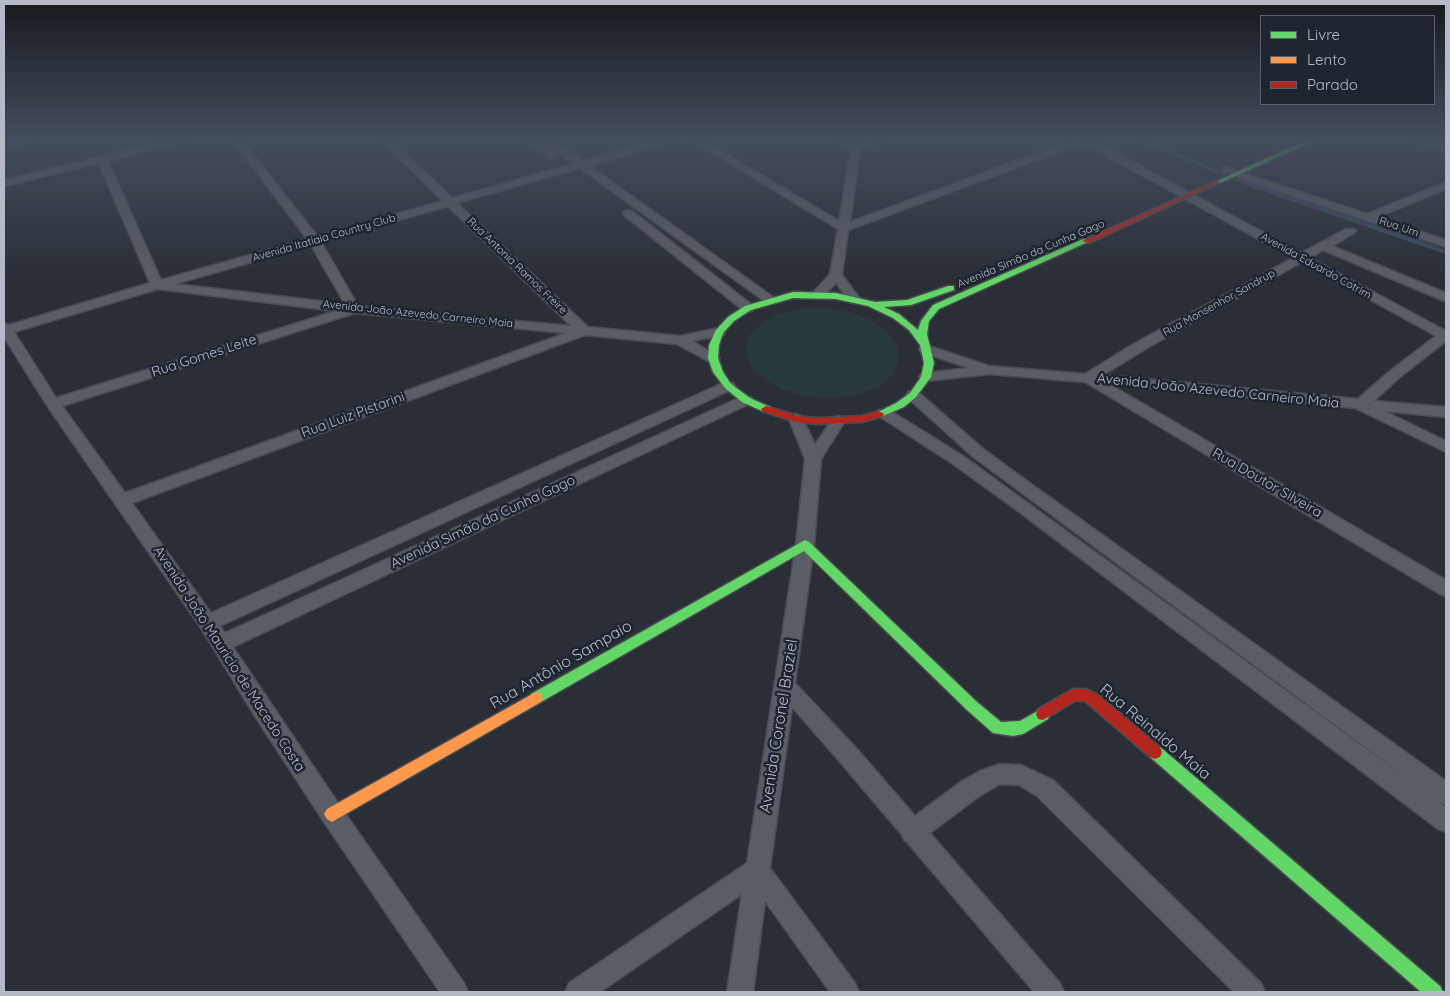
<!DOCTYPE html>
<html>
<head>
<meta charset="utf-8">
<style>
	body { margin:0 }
	#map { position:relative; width:1450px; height:996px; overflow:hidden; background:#2a2f36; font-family:Quicksand,sans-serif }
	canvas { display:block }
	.frame { position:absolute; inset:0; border:5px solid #b5bbc6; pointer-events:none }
	.legend { position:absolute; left:1260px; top:15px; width:175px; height:90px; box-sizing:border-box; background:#1e2530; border:1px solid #5a616c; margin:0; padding:6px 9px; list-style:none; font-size:15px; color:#b5bbc6 }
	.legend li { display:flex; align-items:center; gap:10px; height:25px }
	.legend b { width:25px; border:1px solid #5a616c }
</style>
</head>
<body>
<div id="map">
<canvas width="1450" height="996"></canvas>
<div class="frame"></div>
<ul class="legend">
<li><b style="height:6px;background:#63d668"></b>Livre</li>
<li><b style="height:6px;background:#ff974d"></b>Lento</li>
<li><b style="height:6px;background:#b3261e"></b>Parado</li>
</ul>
</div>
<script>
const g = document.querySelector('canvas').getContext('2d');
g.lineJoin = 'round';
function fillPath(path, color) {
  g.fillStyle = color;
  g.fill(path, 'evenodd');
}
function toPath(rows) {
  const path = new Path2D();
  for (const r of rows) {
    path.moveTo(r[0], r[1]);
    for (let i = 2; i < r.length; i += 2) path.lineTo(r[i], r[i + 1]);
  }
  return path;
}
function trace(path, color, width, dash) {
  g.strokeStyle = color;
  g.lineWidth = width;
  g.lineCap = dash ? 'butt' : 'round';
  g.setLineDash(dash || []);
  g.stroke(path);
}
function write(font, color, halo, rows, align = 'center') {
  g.font = font + ' Quicksand,sans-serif';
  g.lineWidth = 5;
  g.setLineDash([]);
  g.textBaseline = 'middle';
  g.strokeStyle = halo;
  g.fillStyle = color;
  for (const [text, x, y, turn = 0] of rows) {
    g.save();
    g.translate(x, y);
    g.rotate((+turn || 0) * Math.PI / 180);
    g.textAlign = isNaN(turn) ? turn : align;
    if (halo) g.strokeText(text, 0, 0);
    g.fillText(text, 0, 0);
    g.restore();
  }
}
const green = toPath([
	[825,308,849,312,870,320,887,331,897,345,899,360,893,375,878,387,856,395,831,398,804,396,780,388,761,377,749,363,746,348,750,334,762,323,779,314,801,309]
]);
const stream = toPath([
	[1138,139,1246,183,1446,252]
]);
const street = toPath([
	[172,139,189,139,108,161,161,280,307,239,232,139,241,139,317,236,443,201,380,139,390,139,452,198,574,164,542,139,553,139,583,161,661,139,677,139,590,166,777,300,775,303,767,303,580,168,457,203,588,327,680,336,719,328,724,329,725,332,724,335,692,341,720,358,713,362,708,361,677,344,585,335,132,503,211,613,723,383,728,382,733,383,735,386,733,389,220,626,225,633,741,397,751,397,753,400,751,403,233,647,340,806,464,983,468,992,440,992,324,822,256,718,201,628,48,407,4,337,4,323,9,325,150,283,99,163,4,186,4,180,172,139],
	[448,206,571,326,358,306,321,242,448,206],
	[311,245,345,304,175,284,311,245],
	[158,289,336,311,56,398,14,332,158,289],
	[355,313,566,333,125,493,62,406,355,313],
	[526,139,536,139,557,156,555,158,549,158,526,139],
	[690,139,701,139,839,221,851,149,835,139,847,139,852,142,852,139,862,139,861,142,869,139,884,139,860,148,850,222,1076,139,1091,139,1301,253,1346,229,1354,229,1356,231,1354,233,1332,246,1446,293,1446,301,1442,300,1323,250,1310,258,1446,331,1446,341,1400,377,1374,401,1446,407,1446,417,1384,411,1446,441,1446,452,1355,408,1109,384,1446,580,1446,596,1440,594,1085,382,990,374,926,381,921,380,919,377,921,374,926,373,969,368,921,352,919,349,926,345,989,366,1085,374,1137,342,1293,258,1083,143,848,230,842,275,860,299,854,303,850,302,836,283,821,298,817,299,811,295,830,274,838,229,690,139],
	[1302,262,1436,336,1390,371,1358,399,1103,375,1147,348,1302,262],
	[1411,139,1426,139,1446,146,1446,152,1411,139],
	[1225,167,1367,214,1446,182,1446,189,1377,217,1446,240,1446,247,1222,172,1222,168,1225,167],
	[628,210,632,211,752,305,754,308,752,311,744,311,624,215,623,213,624,211,628,210],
	[913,391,918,392,982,448,1013,471,1446,781,1446,805,1439,802,1446,807,1446,832,1438,829,1014,508,953,464,879,416,877,413,879,410,889,410,963,456,1416,785,972,456,908,398,906,395,908,392,913,391],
	[796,414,801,416,803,419,815,445,833,418,838,416,843,418,845,421,821,459,814,545,795,683,857,749,915,816,962,781,980,771,1000,764,1021,765,1053,780,1261,983,1265,992,1234,992,1037,796,1019,785,1000,784,978,797,930,833,1060,983,1064,992,1034,992,907,842,904,840,902,835,841,763,792,707,770,868,855,983,859,992,830,992,765,901,753,992,727,992,742,894,600,992,565,992,569,983,747,863,796,545,805,459,789,419,791,416,796,414]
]);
const fast = toPath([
	[1309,139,1318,139,1220,183,1215,182,1309,139],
	[1083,239,1090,241,939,309,929,321,927,334,934,363,931,377,916,397,904,407,883,416,875,416,874,414,896,403,910,393,921,377,924,363,920,345,909,330,893,318,868,306,836,299,793,298,751,310,734,321,723,333,719,345,718,358,723,372,731,384,750,398,770,407,771,409,770,411,762,411,742,402,725,388,713,372,708,358,709,345,716,330,728,317,745,306,793,292,836,293,875,302,907,300,948,286,954,286,954,290,911,305,884,307,899,314,918,330,921,321,933,305,1083,239],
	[805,540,809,542,977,702,1001,722,1020,721,1043,708,1048,709,1050,714,1048,719,1023,734,1013,736,993,733,967,710,804,551,541,702,536,704,531,702,529,698,531,694,805,540],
	[1155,745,1160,747,1440,986,1443,992,1421,992,1150,757,1148,752,1150,747,1155,745]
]);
const slow = toPath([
	[536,692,541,694,543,698,541,702,337,819,332,822,327,819,324,814,327,809,536,692]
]);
const jam = toPath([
	[1216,181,1221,182,1089,243,1082,241,1216,181],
	[766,406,797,416,817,418,862,416,879,411,884,414,883,416,862,422,817,424,796,422,762,411,761,409,766,406],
	[1073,689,1086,689,1097,694,1160,747,1162,752,1160,757,1155,759,1150,757,1085,701,1075,701,1043,720,1038,719,1036,714,1038,709,1073,689]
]);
const rail = toPath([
	[4,148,44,139]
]);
const farStreetnames = [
	["Rua Um",1399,227,19],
	["Avenida Itatiaia Country Club",324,238,-16],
	["Avenida Simão da Cunha Gago",1031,254,-23],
	["Rua Antonia Ramos Freire",517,266,44],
	["Avenida Eduardo Cotrim",1316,266,29],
	["Rua Monsenhor Sandrup",1219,303,-29],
	["Avenida João Azevedo Carneiro Maia",418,314,6]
];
const streetNames = [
	["Rua Gomes Leite",204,356,-18],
	["Avenida João Azevedo Carneiro Maia",1218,391,6],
	["Rua Luiz Pistarini",353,415,-20],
	["Rua Doutor Silveira",1267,483,30],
	["Avenida Simão da Cunha Gago",483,522,-25],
	["Avenida João Mauricio de Macedo Costa",229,659,57]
];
const nearStreetnames = [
	["Rua Antônio Sampaio",561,665,-30],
	["Avenida Coronel Braziel",779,726,-81],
	["Rua Reinaldo Maia",1155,732,40]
];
fillPath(green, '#29393b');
trace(stream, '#3b485e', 4);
trace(street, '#484b51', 3);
trace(fast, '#484b51', 3);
trace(slow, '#484b51', 3);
trace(jam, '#484b51', 3);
fillPath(street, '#5a5d64');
fillPath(fast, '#63d668');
fillPath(slow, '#ff974d');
fillPath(jam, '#b3261e');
trace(rail, '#585c62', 2.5, [3, 3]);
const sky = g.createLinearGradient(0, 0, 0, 279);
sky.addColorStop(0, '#171a1e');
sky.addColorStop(0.5, '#444d5d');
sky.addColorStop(1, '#444d5d00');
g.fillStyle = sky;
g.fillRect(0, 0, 1450, 279);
write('11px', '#b5bbc6', '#1e2530', farStreetnames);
write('14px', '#b5bbc6', '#1e2530', streetNames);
write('16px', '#b5bbc6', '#1e2530', nearStreetnames);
</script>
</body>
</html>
